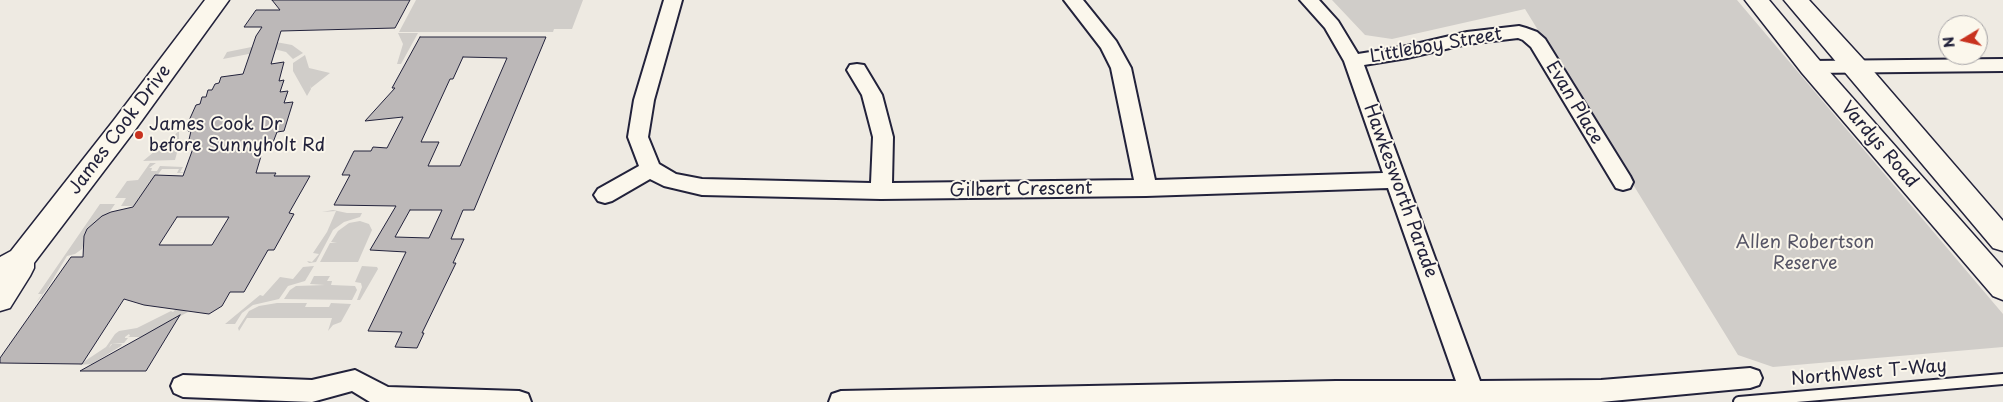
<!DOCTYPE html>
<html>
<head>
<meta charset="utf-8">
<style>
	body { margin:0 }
	#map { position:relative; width:2003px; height:402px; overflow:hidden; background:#eeeae2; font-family:"Playpen Sans",sans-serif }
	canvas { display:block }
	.north { position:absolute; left:1938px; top:15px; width:50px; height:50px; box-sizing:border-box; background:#fbf7ec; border:1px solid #a4a2a5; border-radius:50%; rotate:261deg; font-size:14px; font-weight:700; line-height:20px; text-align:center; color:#22223b }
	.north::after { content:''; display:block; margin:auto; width:18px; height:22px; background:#c8321e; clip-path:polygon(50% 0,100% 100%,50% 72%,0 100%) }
</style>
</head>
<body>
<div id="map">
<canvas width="2003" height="402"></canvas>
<div class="north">N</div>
</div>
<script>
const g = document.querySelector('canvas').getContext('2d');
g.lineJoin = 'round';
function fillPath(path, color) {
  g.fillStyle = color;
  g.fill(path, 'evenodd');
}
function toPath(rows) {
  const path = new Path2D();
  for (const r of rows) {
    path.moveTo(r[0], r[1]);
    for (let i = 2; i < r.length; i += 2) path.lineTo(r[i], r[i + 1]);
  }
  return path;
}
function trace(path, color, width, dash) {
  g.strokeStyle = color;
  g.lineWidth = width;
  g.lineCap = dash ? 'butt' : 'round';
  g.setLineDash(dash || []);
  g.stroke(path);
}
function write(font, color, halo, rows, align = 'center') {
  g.font = font + ' "Playpen Sans",sans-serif';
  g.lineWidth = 4;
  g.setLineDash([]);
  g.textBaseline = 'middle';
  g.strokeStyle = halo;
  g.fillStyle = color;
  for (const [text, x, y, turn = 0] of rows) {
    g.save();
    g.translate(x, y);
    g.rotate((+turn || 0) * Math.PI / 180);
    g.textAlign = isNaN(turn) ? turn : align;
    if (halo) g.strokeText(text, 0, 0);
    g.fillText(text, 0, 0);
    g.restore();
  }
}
const green = toPath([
	[416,0,583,0,572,29,554,29,553,32,399,32],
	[1332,0,1737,0,2003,314,2003,347,1773,367,1738,355,1525,9,1392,39,1365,35],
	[398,33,418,33,401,64,397,64,403,44],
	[276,42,292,45,303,53,293,59,286,52,274,49,223,59,227,52],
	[305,55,309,68,330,73,311,88,310,85,311,89,307,96,293,71,293,63],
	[179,131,179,146,173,148,173,150,178,149,175,160,143,161],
	[150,163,156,163,149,168,152,168,151,171,157,171,160,166,183,167,180,172,193,172,177,173,179,169,162,169,135,206,121,206,126,198,115,198,127,181,138,180],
	[100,204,115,204,108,214,88,228,82,249,75,254,67,256,47,289,35,304,42,294,38,294],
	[333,210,347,213,362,213,360,217,344,222,333,230,316,262,309,263,307,261,312,262,319,254,313,253,327,232,336,211,322,212],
	[360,221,369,224,372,230,358,262,320,262,330,243,337,243,331,242,338,231,349,223],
	[314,266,305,281,288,286,279,299,253,305,242,313,235,324,225,324,260,295,263,296,280,277,293,279,303,267],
	[362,266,377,267,378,269,360,300,357,300,362,287,361,283,355,282],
	[314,276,330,276,327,281,332,281,331,285,355,286,357,290,352,300,284,299,290,290,296,286,325,285,310,284],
	[277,303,307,303,305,307,329,307,331,303,351,304,341,322,333,325,328,331,332,318,247,318,239,331,238,328,249,311,259,306],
	[182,309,188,312,141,337,128,337,130,336,129,334,125,337,125,338,128,338,124,343,111,344,109,348,112,344,122,344,121,346,92,364,79,365,106,347,115,334,119,331,137,328,171,311,173,312,175,310]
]);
const building = toPath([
	[272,0,410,0,395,28,281,31,271,64,284,62,279,81,284,80,280,92,288,91,284,103,293,102,284,131,277,132,272,145,264,146,256,173,276,173,274,176,310,176,289,213,294,214,274,250,268,250,244,292,230,292,222,306,209,314,144,305,124,299,82,364,0,363,0,358,71,257,83,257,84,236,87,229,102,216,111,212,133,207,155,175,183,176,195,143,188,144,191,131,188,131,190,125,187,125,196,105,200,104,202,97,206,97,208,90,212,90,215,84,219,83,221,77,243,74,256,36,262,27,244,27,256,10,280,10,272,0],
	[177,217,229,217,212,245,159,245,177,217],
	[420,37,546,37,474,210,463,210,451,239,464,239,453,263,456,263,422,333,424,333,417,348,395,347,402,332,368,331,406,252,370,250,396,206,334,205,350,175,342,175,354,151,371,151,373,147,387,148,403,117,365,121,395,88,392,88,420,37],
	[463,57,507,58,460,166,428,166,439,142,421,142,450,79,453,79,463,57],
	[410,210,442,210,429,238,395,237,410,210],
	[180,315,146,371,80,371,141,337,180,315]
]);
const lane = toPath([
	[1739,402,2003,379]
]);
const street = toPath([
	[664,0,682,0,654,100,648,137,659,164,676,174,702,179,871,183,873,137,862,95,847,70,850,65,857,64,864,65,882,95,893,137,892,183,1134,180,1111,68,1101,48,1064,0,1083,0,1116,41,1131,68,1155,180,1383,173,1344,61,1325,28,1300,0,1319,0,1338,21,1358,54,1407,46,1467,32,1519,26,1526,28,1537,32,1545,39,1630,176,1633,182,1630,188,1623,190,1616,188,1531,47,1523,40,1518,38,1467,44,1407,58,1364,65,1480,381,1601,380,1750,368,1759,371,1762,378,1759,385,1750,388,1601,402,829,402,832,394,841,391,1336,381,1456,381,1388,188,1146,196,881,199,702,195,664,186,650,179,612,201,605,203,598,201,594,195,598,189,639,166,628,137,634,100,664,0],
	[2003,59,2003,71,1811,73,1804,72,1801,67,1804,62,1811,61,2003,59],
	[355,370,388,387,519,391,528,394,531,402,370,402,352,391,312,402,183,397,174,393,171,386,174,379,183,375,312,380,355,370]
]);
const secondary = toPath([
	[205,0,229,0,132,134,34,263,34,268,30,276,10,308,0,311,0,257,11,251,114,120,205,0],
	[1745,0,1769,0,1820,61,2003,268,2003,300,1993,296,1802,73,1745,0],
	[1784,0,1809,0,1863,59,2003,221,2003,251,1993,248,1784,0]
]);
const markers = [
	[139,135,5,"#c8321e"]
];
const streetNames = [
	["Littleboy Street",1436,46,-10],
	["Evan Place",1574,103,59],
	["James Cook Drive",120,130,-53],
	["Vardys Road",1879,145,49],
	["Gilbert Crescent",1021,190,-1],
	["Hawkesworth Parade",1400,191,70],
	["NorthWest T-Way",1869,373,-5]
];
const poiNames = [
	["James Cook Dr",149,125],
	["before Sunnyholt Rd",149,146]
];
const parkNames = [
	["Allen Robertson",1805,243],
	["Reserve",1805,264]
];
fillPath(green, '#d0cdc9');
fillPath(building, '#bcb8b8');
trace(building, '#22223b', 1);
trace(lane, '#22223b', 14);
trace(street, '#22223b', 4);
trace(secondary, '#22223b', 3);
trace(lane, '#fbf7ec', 10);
fillPath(street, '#fbf7ec');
fillPath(secondary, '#fbf7ec');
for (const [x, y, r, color] of markers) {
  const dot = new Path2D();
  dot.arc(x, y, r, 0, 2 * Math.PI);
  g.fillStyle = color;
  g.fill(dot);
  trace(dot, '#fbf7ec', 2);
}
write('18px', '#22223b', '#fbf7ec', streetNames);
write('18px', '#22223b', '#fbf7ec', poiNames, 'left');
write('18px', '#565566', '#fbf7ec', parkNames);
</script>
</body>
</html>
